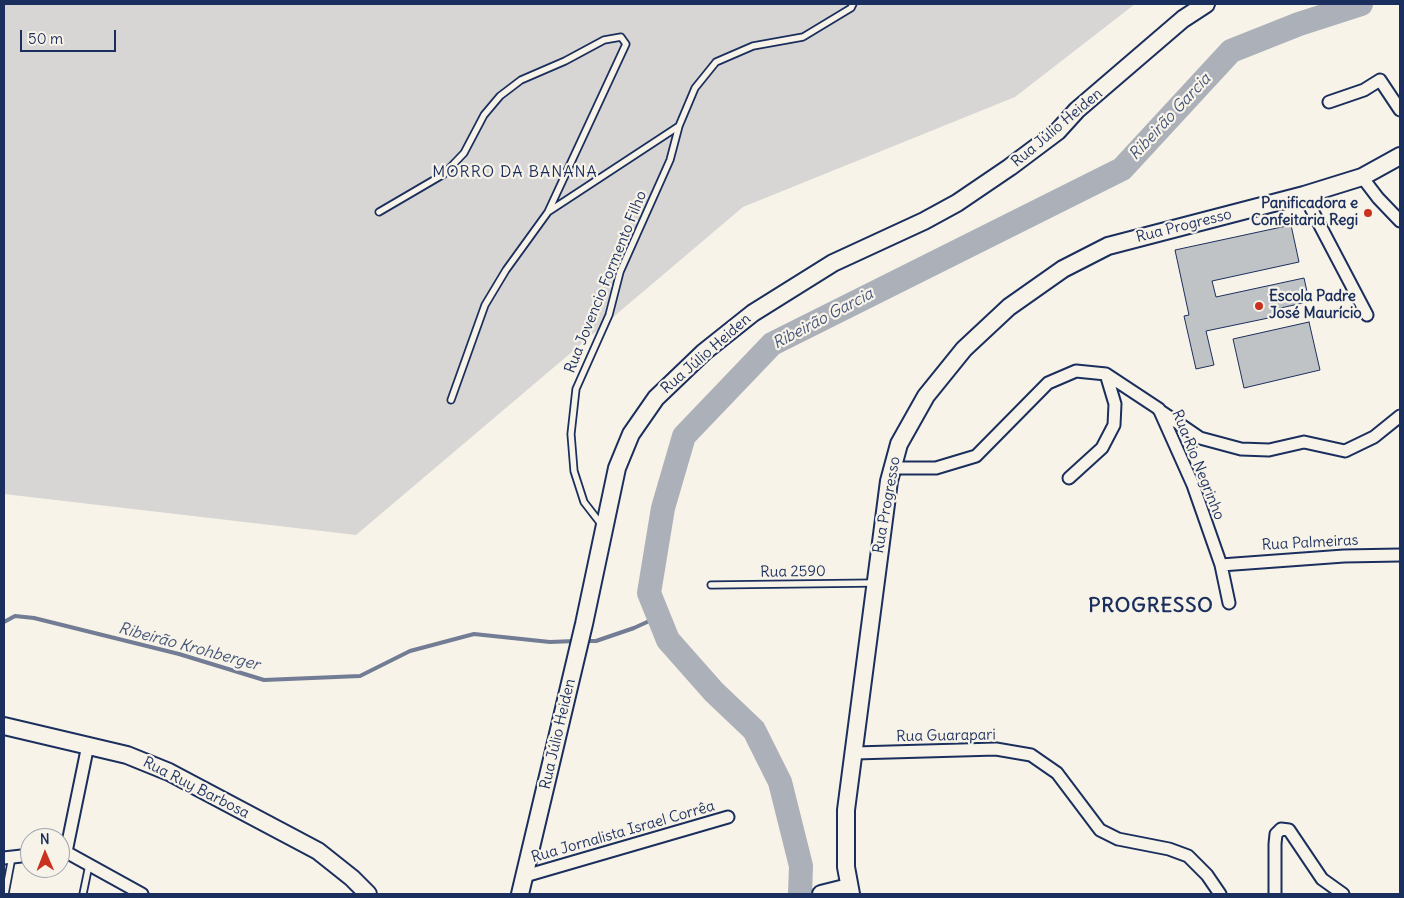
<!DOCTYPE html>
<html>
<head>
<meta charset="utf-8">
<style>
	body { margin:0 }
	#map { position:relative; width:1404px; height:898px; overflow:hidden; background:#f7f3e8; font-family:Delius,sans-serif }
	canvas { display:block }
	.frame { position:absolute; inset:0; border:5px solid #1b2f5e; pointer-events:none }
	.north { position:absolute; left:20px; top:828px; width:50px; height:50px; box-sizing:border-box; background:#f7f3e8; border:1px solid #9fa5b1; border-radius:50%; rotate:359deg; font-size:14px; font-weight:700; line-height:20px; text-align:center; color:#1b2f5e }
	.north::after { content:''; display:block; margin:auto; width:18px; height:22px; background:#c8321e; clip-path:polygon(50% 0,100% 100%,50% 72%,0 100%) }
	.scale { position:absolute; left:20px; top:30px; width:96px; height:22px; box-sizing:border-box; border:2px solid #1b2f5e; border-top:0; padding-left:6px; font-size:15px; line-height:18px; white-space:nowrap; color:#1b2f5e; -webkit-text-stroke:4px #f7f3e8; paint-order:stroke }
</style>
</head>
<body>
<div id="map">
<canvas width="1404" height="898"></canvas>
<div class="frame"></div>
<div class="north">N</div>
<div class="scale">50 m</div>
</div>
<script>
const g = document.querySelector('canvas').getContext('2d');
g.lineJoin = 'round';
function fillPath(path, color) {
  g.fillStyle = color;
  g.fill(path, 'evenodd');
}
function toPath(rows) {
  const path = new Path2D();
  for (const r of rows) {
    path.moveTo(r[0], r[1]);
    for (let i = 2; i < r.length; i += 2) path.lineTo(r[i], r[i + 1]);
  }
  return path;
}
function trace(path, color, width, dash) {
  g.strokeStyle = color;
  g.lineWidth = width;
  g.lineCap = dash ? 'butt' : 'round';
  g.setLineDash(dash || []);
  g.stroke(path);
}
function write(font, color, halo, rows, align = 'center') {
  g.font = font + ' Delius,sans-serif';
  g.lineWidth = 4.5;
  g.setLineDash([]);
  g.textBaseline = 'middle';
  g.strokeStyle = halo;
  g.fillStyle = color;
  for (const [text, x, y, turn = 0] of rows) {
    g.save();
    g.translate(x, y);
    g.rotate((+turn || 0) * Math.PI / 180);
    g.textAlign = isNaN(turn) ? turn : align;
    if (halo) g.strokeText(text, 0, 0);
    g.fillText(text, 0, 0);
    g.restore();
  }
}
const green = toPath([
	[4,4,1135,4,1015,97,743,207,356,535,4,494]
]);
const stream = toPath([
	[4,622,15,616,34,618,179,654,264,680,360,676,410,651,474,634,550,642,575,641],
	[585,641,596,641,634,628,658,617]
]);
const river = toPath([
	[800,894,801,866,780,782,754,730,714,692,668,640,649,593,663,508,684,436,772,344,1122,169,1231,51,1299,24,1361,4]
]);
const building = toPath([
	[1291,225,1299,262,1212,281,1216,297,1304,278,1308,296,1302,297,1303,303,1276,309,1278,316,1206,331,1214,365,1196,369,1184,316,1189,315,1175,250,1291,225],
	[1309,322,1320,370,1244,388,1233,339,1309,322]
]);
const lane = toPath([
	[679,126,695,88,716,62,753,46,803,37,851,8,853,4],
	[379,212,444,174,464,153,484,115,500,96,521,80,565,61,604,40,621,37,626,44,548,212,679,126,670,160,620,272,609,315,576,389,571,434,574,471,584,502,601,524],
	[451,400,485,305,506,270,548,212],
	[711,585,874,583],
	[5,894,12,857],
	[83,894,89,865]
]);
const street = toPath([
	[1329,102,1364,90,1380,80,1400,110],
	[1362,177,1378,198,1400,221],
	[1304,195,1367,315],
	[1159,410,1200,438,1241,449,1269,450,1304,442,1345,451,1374,437,1400,416],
	[891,468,936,468,976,456,1048,383,1076,371,1106,374,1159,409,1193,485,1221,565,1229,603],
	[1069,478,1102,448,1114,425,1115,404,1106,374],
	[1221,565,1344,556,1400,555],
	[855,753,996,749,1031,755,1057,773,1100,830,1118,839,1169,849,1188,856,1207,875,1220,894],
	[66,852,142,894],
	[60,853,66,852,88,745],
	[4,858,30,855],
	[525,876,728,817],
	[1275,894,1275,844,1276,834,1281,829,1289,830,1322,879,1343,894]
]);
const secondary = toPath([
	[4,726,127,755,169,772,318,851,352,878,368,894],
	[520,894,584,624,617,468,631,434,656,398,704,352,753,313,833,263,924,221,957,203,1010,167,1058,131,1077,110,1183,19,1206,4],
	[821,894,849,887],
	[851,894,846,867,846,810,889,481,899,444,926,396,964,349,1009,307,1063,269,1108,246,1304,195,1362,177,1400,156]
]);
const markers = [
	[1368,213,5,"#c8321e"],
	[1259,306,5,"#c8321e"]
];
const streetNames = [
	["Rua Júlio Heiden",1057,128,-40],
	["Rua Progresso",1184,226,-14],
	["Rua Jovencio Formento Filho",606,282,-68],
	["Rua Júlio Heiden",706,354,-41],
	["Rua Rio Negrinho",1198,465,68],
	["Rua Progresso",887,505,-80],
	["Rua Palmeiras",1310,543,-3],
	["Rua 2590",793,572,-1],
	["Rua Júlio Heiden",558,734,-77],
	["Rua Guarapari",946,736,-1],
	["Rua Ruy Barbosa",196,788,27],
	["Rua Jornalista Israel Corrêa",623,832,-16]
];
const poiNames = [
	["Panificadora e",1358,204],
	["Confeitaria Regi",1358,221],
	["Escola Padre",1269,297,"left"],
	["José Maurício",1269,314,"left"]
];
const waterNames = [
	["Ribeirão Garcia",1170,117,-47],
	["Ribeirão Garcia",823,319,-28],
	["Ribeirão Krohberger",189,647,15]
];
const neighbourhoodNames = [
	["MORRO DA BANANA",515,172]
];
const districtNames = [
	["PROGRESSO",1151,606]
];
fillPath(green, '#d7d6d4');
trace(stream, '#727c95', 4);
trace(river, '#acb0b9', 24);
fillPath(building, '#c0c3c5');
trace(building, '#1b2f5e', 1);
trace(lane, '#1b2f5e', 9);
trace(street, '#1b2f5e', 15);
trace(secondary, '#1b2f5e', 20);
trace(lane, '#f7f3e8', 5.5);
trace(street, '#f7f3e8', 11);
trace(secondary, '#f7f3e8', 16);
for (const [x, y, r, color] of markers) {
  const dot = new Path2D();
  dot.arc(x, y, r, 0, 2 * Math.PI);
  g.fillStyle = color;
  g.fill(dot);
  trace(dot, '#f7f3e8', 2);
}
write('15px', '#1b2f5e', '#f7f3e8', streetNames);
write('bold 15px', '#1b2f5e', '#f7f3e8', poiNames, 'right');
write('italic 16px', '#465679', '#f7f3e8', waterNames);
g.letterSpacing = '1px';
write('16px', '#1b2f5e', '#f7f3e8', neighbourhoodNames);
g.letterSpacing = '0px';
g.letterSpacing = '1px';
write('bold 20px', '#1b2f5e', '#f7f3e8', districtNames);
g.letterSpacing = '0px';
</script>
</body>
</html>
